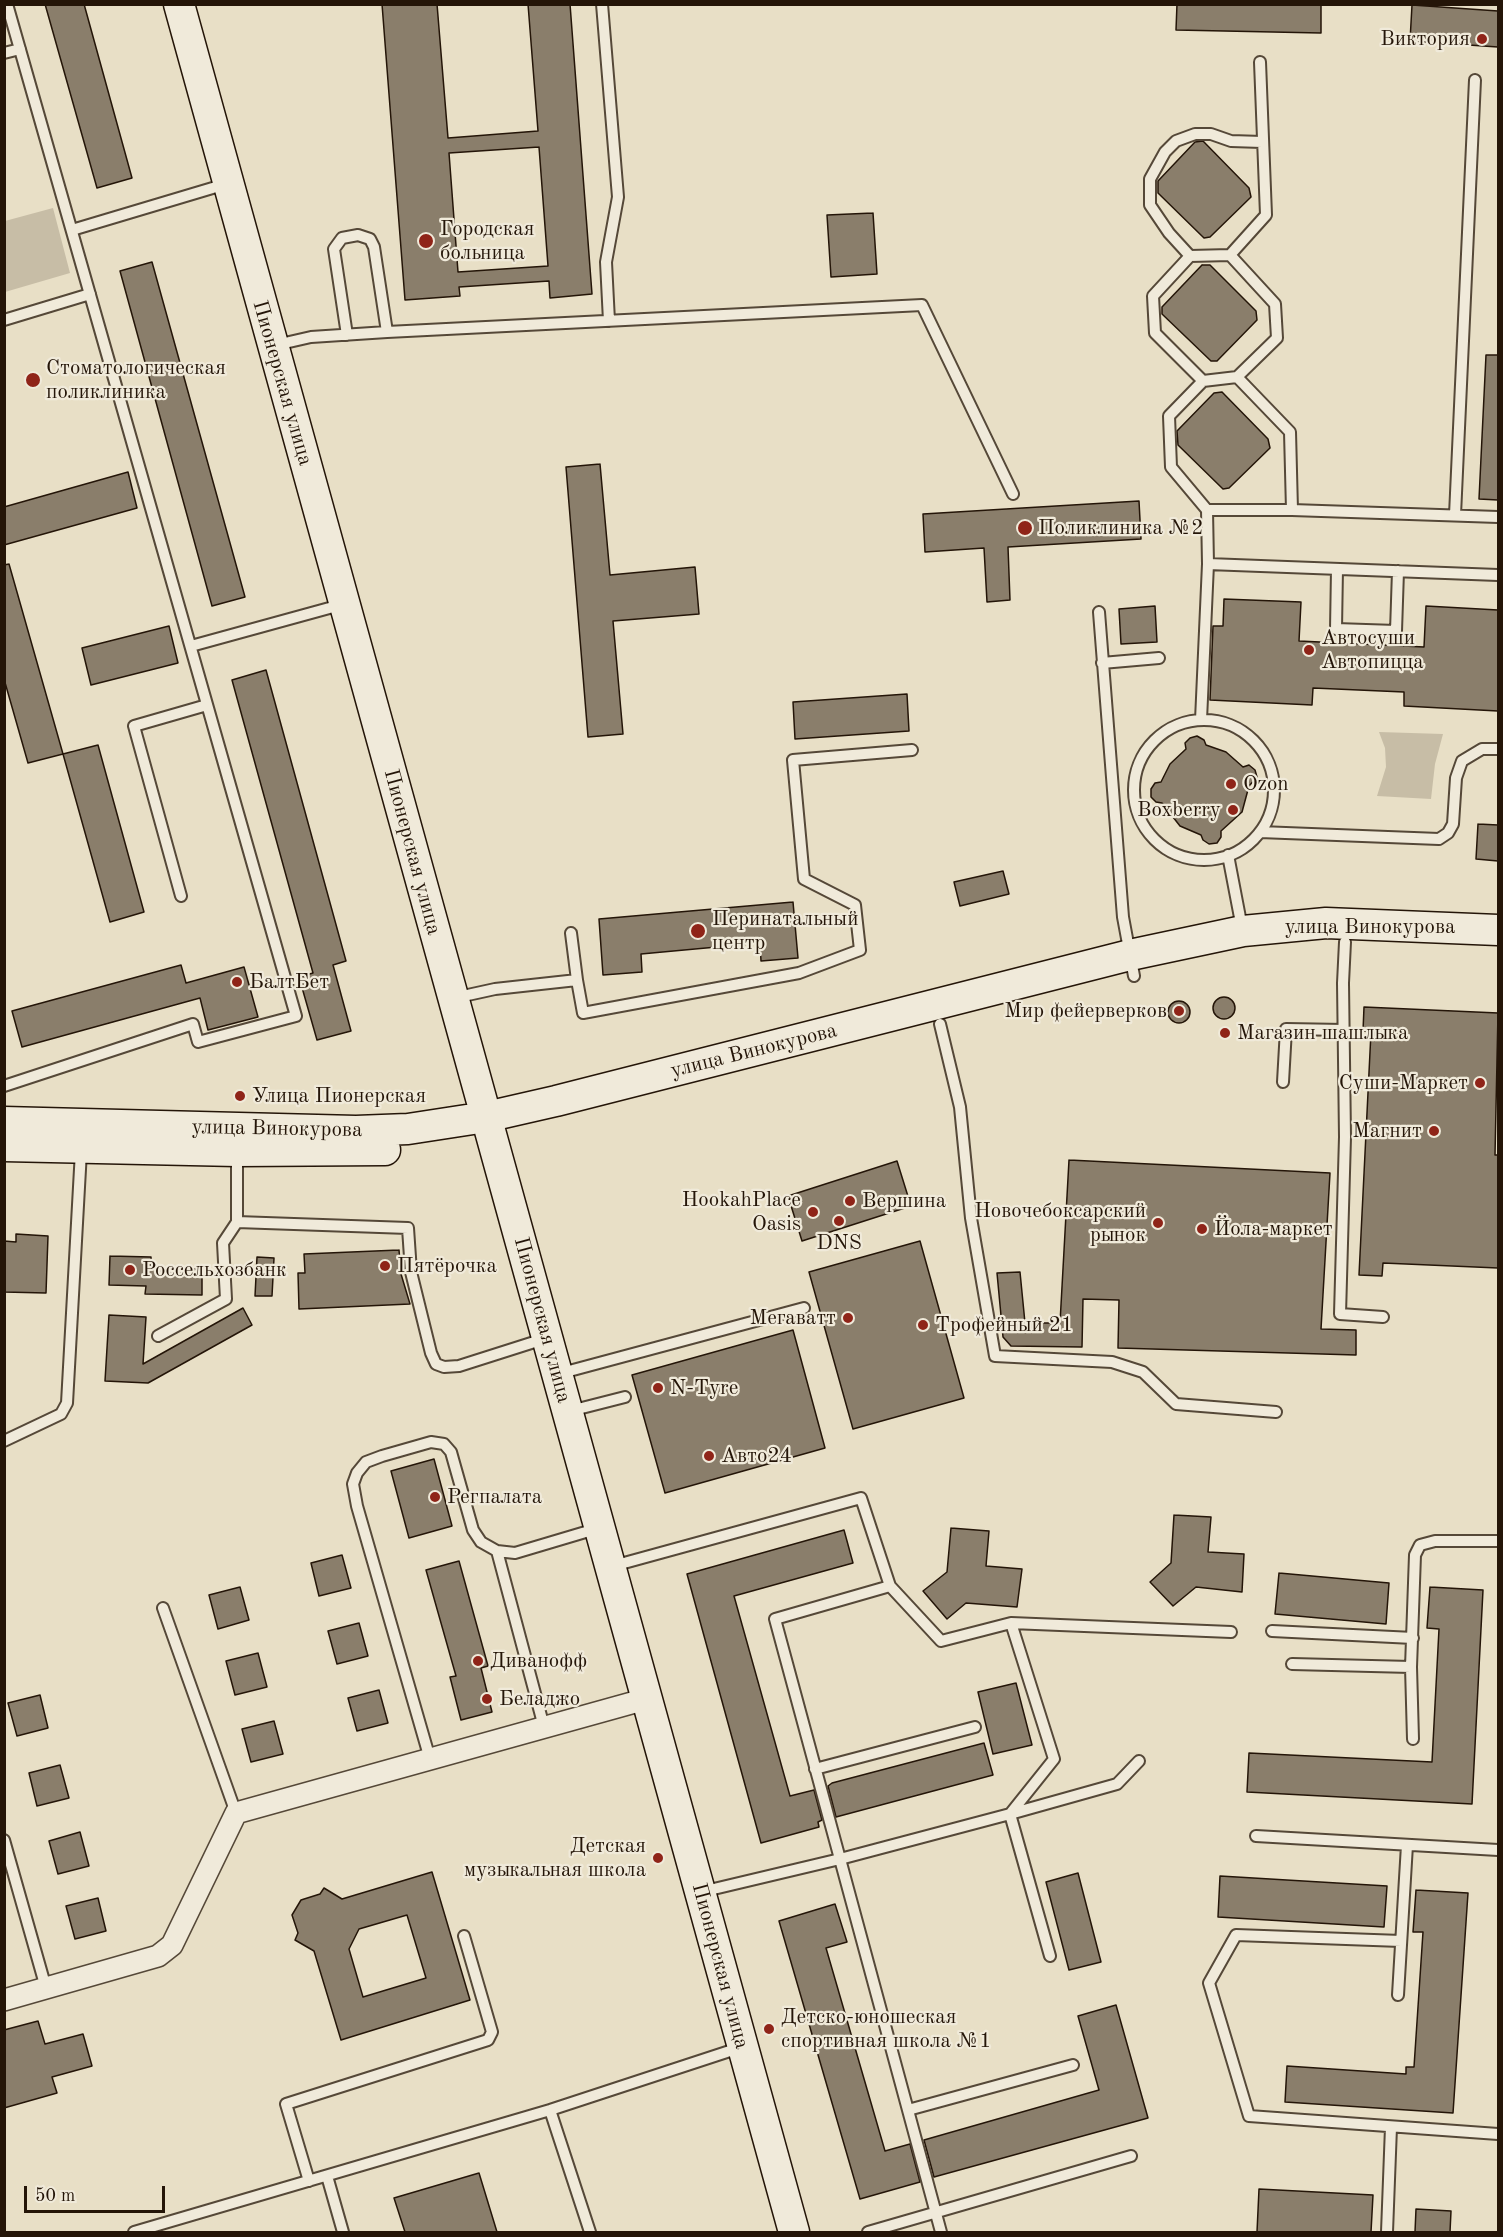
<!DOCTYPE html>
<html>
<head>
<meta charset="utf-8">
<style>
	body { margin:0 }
	#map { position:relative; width:1503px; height:2237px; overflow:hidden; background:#e8dfc6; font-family:"Old Standard TT",serif }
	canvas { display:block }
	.frame { position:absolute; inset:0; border:6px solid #241508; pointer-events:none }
	.scale { position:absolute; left:24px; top:2186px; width:141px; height:27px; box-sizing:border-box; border:3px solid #241508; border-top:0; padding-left:8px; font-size:18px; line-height:21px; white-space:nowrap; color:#241508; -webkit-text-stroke:4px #f0eada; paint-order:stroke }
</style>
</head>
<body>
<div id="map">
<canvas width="1503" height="2237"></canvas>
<div class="frame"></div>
<div class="scale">50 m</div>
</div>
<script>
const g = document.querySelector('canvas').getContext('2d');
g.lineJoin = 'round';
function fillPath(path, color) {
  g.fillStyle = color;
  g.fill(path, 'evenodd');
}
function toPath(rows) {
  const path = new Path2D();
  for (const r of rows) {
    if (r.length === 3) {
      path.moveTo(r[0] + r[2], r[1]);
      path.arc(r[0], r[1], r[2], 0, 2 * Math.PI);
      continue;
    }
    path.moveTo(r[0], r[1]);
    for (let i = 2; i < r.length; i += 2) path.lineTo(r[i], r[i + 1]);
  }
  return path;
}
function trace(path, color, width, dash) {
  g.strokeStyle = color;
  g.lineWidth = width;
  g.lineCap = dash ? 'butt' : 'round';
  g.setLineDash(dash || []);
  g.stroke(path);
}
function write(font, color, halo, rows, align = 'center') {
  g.font = font + ' "Old Standard TT",serif';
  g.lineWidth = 4.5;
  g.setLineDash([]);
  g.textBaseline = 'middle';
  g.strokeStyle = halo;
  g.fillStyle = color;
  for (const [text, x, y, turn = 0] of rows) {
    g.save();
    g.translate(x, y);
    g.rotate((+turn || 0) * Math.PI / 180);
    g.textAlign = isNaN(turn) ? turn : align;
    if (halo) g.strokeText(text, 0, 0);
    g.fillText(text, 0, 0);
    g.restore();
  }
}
const green = toPath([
	[53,208,70,273,5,292,5,221],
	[1379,732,1443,734,1435,764,1431,799,1377,796,1386,767,1385,748]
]);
const building = toPath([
	[45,4,84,4,132,178,97,188,45,4],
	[382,4,437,4,448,138,538,131,528,4,570,4,592,294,550,298,549,281,459,287,460,296,405,300,382,4],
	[539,147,548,266,458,272,449,153,539,147],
	[1177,4,1321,4,1321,33,1176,30,1177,4],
	[1412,5,1498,11,1498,47,1410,41,1412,5],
	[1203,141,1249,188,1251,197,1210,237,1204,238,1158,193,1158,181,1195,142,1203,141],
	[873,213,877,274,831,277,827,215,873,213],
	[152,262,245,597,212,606,120,271,152,262],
	[1202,265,1210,265,1256,311,1257,320,1217,361,1211,361,1162,314,1162,307,1202,265],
	[1486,355,1498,355,1498,500,1479,499,1486,355],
	[1222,392,1268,439,1270,448,1229,488,1223,489,1178,445,1177,431,1214,393,1222,392],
	[600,464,610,575,695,567,699,614,613,621,623,734,588,737,566,467,600,464],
	[128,472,137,508,4,545,4,507,128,472],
	[1139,501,1141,539,1008,547,1010,600,987,602,984,548,925,552,923,514,1139,501],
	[9,564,63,754,28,763,4,679,4,565,9,564],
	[1224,599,1301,602,1299,641,1424,647,1426,606,1498,610,1498,711,1404,706,1404,692,1313,688,1312,705,1210,700,1213,626,1223,626,1224,599],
	[1155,606,1157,642,1121,644,1119,609,1155,606],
	[169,626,178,663,91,685,82,648,169,626],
	[266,670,346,961,333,965,351,1031,317,1040,299,977,313,973,232,680,266,670],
	[907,694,909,731,795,739,793,702,907,694],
	[1197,736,1204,740,1206,745,1226,752,1243,767,1249,765,1255,770,1257,777,1249,786,1242,812,1221,831,1221,837,1217,843,1209,844,1203,840,1201,835,1180,826,1162,803,1156,802,1151,797,1151,789,1155,783,1161,782,1170,764,1186,749,1185,743,1190,738,1197,736],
	[98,745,144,912,110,922,63,754,98,745],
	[1478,824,1498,825,1498,861,1476,859,1478,824],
	[1003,871,1009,894,960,906,954,882,1003,871],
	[793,902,798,958,761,961,760,943,641,954,642,972,603,975,599,919,793,902],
	[181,965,186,983,244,967,258,1017,208,1030,200,998,22,1047,12,1011,181,965],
	[1224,1008,11],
	[1179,1012,11],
	[1364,1007,1498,1013,1495,1155,1498,1155,1498,1268,1383,1263,1382,1276,1359,1275,1371,1032,1363,1031,1364,1007],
	[1069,1160,1330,1173,1321,1329,1356,1330,1356,1355,1118,1348,1119,1300,1083,1299,1082,1347,1011,1346,1003,1337,997,1273,1020,1272,1025,1323,1060,1323,1069,1160],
	[897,1161,911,1206,802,1241,788,1196,897,1161],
	[16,1234,48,1236,46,1293,4,1292,4,1241,16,1242,16,1234],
	[920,1241,964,1398,853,1429,809,1272,920,1241],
	[399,1250,401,1274,410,1304,299,1309,298,1273,305,1273,304,1254,399,1250],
	[110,1256,151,1257,151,1268,202,1269,202,1295,145,1294,146,1286,109,1285,110,1256],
	[257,1257,274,1258,272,1296,255,1296,257,1257],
	[243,1308,252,1325,148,1383,105,1381,109,1315,146,1317,143,1364,243,1308],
	[793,1330,825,1448,665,1493,632,1375,793,1330],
	[434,1459,452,1526,409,1538,391,1471,434,1459],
	[1174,1515,1211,1517,1208,1552,1244,1554,1242,1592,1196,1587,1173,1606,1150,1582,1171,1563,1174,1515],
	[951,1528,989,1531,986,1566,1022,1569,1017,1607,966,1603,947,1619,923,1591,947,1572,951,1528],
	[844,1530,853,1563,734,1596,790,1796,814,1790,822,1820,818,1822,819,1827,761,1843,687,1574,844,1530],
	[342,1555,351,1588,319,1596,311,1563,342,1555],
	[459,1561,488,1666,481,1668,492,1712,461,1720,450,1677,456,1676,426,1570,459,1561],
	[1279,1573,1389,1583,1386,1624,1275,1614,1279,1573],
	[240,1587,249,1620,218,1629,209,1595,240,1587],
	[1430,1587,1483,1590,1472,1804,1247,1792,1249,1753,1432,1762,1439,1629,1427,1628,1430,1587],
	[359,1623,368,1656,337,1664,328,1631,359,1623],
	[258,1653,267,1687,235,1695,226,1661,258,1653],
	[1016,1683,1032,1745,993,1754,978,1692,1016,1683],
	[379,1690,388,1723,357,1731,348,1698,379,1690],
	[40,1695,48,1728,17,1736,8,1703,40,1695],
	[274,1721,283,1754,251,1762,242,1729,274,1721],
	[984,1743,993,1775,836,1817,828,1786,832,1783,984,1743],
	[60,1765,69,1798,37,1806,29,1773,60,1765],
	[80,1832,89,1866,58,1874,49,1841,80,1832],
	[432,1872,470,2000,341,2040,314,1951,295,1940,298,1933,292,1915,301,1900,320,1894,324,1888,342,1899,432,1872],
	[407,1915,426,1978,363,1997,349,1949,359,1929,407,1915],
	[1078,1873,1101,1962,1069,1970,1046,1882,1078,1873],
	[1220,1876,1387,1886,1384,1927,1218,1917,1220,1876],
	[1416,1890,1468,1893,1453,2113,1285,2102,1287,2066,1406,2074,1406,2067,1414,2067,1423,1932,1413,1932,1416,1890],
	[98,1898,106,1931,75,1939,66,1906,98,1898],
	[835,1904,847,1942,826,1948,885,2151,910,2144,920,2182,860,2199,779,1921,835,1904],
	[1116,2005,1148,2118,934,2177,924,2140,1099,2090,1078,2016,1116,2005],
	[38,2021,45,2044,83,2034,92,2066,52,2077,57,2093,4,2108,4,2030,38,2021],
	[479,2173,497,2232,405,2232,394,2198,479,2173],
	[1259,2189,1373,2195,1371,2232,1257,2232,1259,2189],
	[1416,2209,1451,2211,1450,2232,1415,2232,1416,2209]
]);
const lane = toPath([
	[602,4,618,197,606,262,609,321],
	[4,53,20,49],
	[72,230,226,184],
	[1190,256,1169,233,1150,205,1150,179,1165,152,1176,141,1195,134,1211,134,1231,141,1262,142],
	[4,320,90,294],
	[347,335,334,249,342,238,358,235,370,239,374,247,387,332],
	[276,345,311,337,387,332,922,305,1013,494],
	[1237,377,1290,432,1292,510],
	[1203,381,1155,333,1153,296,1190,256,1230,255,1266,215,1260,62],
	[1207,510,1292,510,1498,517],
	[1455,515,1475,80],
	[1208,564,1498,575],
	[1337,569,1336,629,1396,631,1398,571],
	[1099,612,1123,917,1134,976],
	[191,646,344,604],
	[1102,663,1159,658],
	[1201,720,1208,564,1207,510,1171,467,1169,416,1203,381,1237,377,1277,338,1275,304,1230,255],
	[1204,790,70],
	[1260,832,1439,839,1448,833,1453,824,1456,778,1462,761,1482,749,1498,749],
	[1228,855,1242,928],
	[181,896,134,726,207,705],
	[571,933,577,980],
	[1345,942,1343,983,1345,1137,1340,1314,1383,1317],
	[454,998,495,989,577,980,583,1013,799,973,860,950,855,905,804,879,793,760,912,750],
	[940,1024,960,1107,971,1218,995,1356,1112,1362,1143,1372,1176,1404,1276,1412],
	[1283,1082,1286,1029,1344,1030],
	[4,1086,193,1024,198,1042,296,1016,7,4],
	[237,1222,408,1228,411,1272,431,1353,436,1364,444,1367,459,1366,547,1338],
	[158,1336,226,1299,223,1243,237,1222,237,1153],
	[558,1374,804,1308],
	[570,1411,625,1397],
	[4,1441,61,1414,67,1403,81,1151],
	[497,1551,544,1727],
	[613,1566,861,1498,890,1586,775,1619,840,1859,701,1892],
	[890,1586,941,1641,1011,1623,1231,1632],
	[163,1608,236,1813],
	[1011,1623,1054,1759,1010,1814,1117,1784,1139,1761],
	[1272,1631,1413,1638],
	[1292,1664,1411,1667],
	[1413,1739,1411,1667,1415,1555,1420,1545,1435,1541,1498,1541],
	[430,1759,357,1506,353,1484,357,1473,366,1462,382,1456,431,1442,444,1444,451,1452,473,1530,481,1542,497,1551,515,1553,599,1528],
	[815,1769,975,1727],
	[1256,1836,1498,1850],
	[4,1840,46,1988],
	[1401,1941,1236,1935,1209,1983,1249,2116,1498,2134],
	[1398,1995,1407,1845],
	[550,2110,590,2232],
	[908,2110,1073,2065],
	[327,2176,343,2232],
	[309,2181,286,2104,488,2040,492,2032,464,1936],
	[134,2232,550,2110,742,2047],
	[868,2232,1131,2156],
	[941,2232,840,1859,1010,1814,1050,1956],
	[1387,2232,1391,2127]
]);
const street = toPath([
	[4,2000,158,1956,172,1945,236,1813,646,1699]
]);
const secondary = toPath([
	[179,4,794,2232],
	[4,1122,356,1131,408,1129,486,1117,556,1101,1130,955,1243,931,1326,923,1498,930],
	[4,1146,237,1151,385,1150]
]);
const markers = [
	[1482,39,6,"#8f2418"],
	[426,241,8,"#8f2418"],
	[33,380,8,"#8f2418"],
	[1025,528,8,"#8f2418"],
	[1309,650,6,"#8f2418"],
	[1231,784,6,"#8f2418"],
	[1233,810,6,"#8f2418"],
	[698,931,8,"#8f2418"],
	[237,982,6,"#8f2418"],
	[1179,1011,6,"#8f2418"],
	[1225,1033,6,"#8f2418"],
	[1480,1083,6,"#8f2418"],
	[240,1096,6,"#8f2418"],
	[1434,1131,6,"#8f2418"],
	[850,1201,6,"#8f2418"],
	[813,1212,6,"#8f2418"],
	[839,1221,6,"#8f2418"],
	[1158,1223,6,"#8f2418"],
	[1202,1229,6,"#8f2418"],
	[385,1266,6,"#8f2418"],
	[130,1270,6,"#8f2418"],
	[848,1318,6,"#8f2418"],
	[923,1325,6,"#8f2418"],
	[658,1388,6,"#8f2418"],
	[709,1456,6,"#8f2418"],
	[435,1497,6,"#8f2418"],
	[478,1661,6,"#8f2418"],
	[487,1699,6,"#8f2418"],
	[658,1858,6,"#8f2418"],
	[769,2029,6,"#8f2418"]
];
const poiNames = [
	["Виктория",1470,39,"right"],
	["Городская",440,229],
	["больница",440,253],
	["Cтоматологическая",46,368],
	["поликлиника",46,392],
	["Поликлиника №2",1038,528],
	["Автосуши",1321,638],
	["Автопицца",1321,662],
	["Ozon",1243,784],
	["Boxberry",1221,810,"right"],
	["Перинатальный",712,919],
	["центр",712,943],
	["БалтБет",249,982],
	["Мир фейерверков",1167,1011,"right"],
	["Магазин шашлыка",1237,1033],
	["Суши-Маркет",1468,1083,"right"],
	["Улица Пионерская",252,1096],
	["Магнит",1422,1131,"right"],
	["HookahPlace",801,1200,"right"],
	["Oasis",801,1224,"right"],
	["Вершина",862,1201],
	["Новочебоксарский",1146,1211,"right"],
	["рынок",1146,1235,"right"],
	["Йола-маркет",1214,1229],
	["DNS",839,1243,"center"],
	["Пятёрочка",397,1266],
	["Россельхозбанк",142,1270],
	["Мегаватт",836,1318,"right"],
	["Трофейный 21",935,1325],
	["N-Tyre",670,1388],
	["Авто24",721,1456],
	["Регпалата",447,1497],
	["Диванофф",490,1661],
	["Беладжо",499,1699],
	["Детская",646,1846,"right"],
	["музыкальная школа",646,1870,"right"],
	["Детско-юношеская",781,2017],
	["спортивная школа №1",781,2041]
];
const streetNames = [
	["Пионерская улица",282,383,74],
	["Пионерская улица",412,852,75],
	["улица Винокурова",1370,927],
	["улица Винокурова",754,1051,-14],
	["улица Винокурова",277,1129,1],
	["Пионерская улица",542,1320,75],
	["Пионерская улица",720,1966,75]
];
fillPath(green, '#c7bda6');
fillPath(building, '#8a7e6b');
trace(building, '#241508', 1.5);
trace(lane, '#554838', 14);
trace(street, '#554838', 24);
trace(secondary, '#241508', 33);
trace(lane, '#f0eada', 10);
trace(street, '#f0eada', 21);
trace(secondary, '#f0eada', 30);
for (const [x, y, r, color] of markers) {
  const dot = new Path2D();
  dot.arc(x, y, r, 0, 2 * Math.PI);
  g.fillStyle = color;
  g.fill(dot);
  trace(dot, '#f0eada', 2);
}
write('21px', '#241508', '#f0eada', poiNames, 'left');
write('21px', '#241508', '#f0eada', streetNames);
</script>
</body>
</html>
